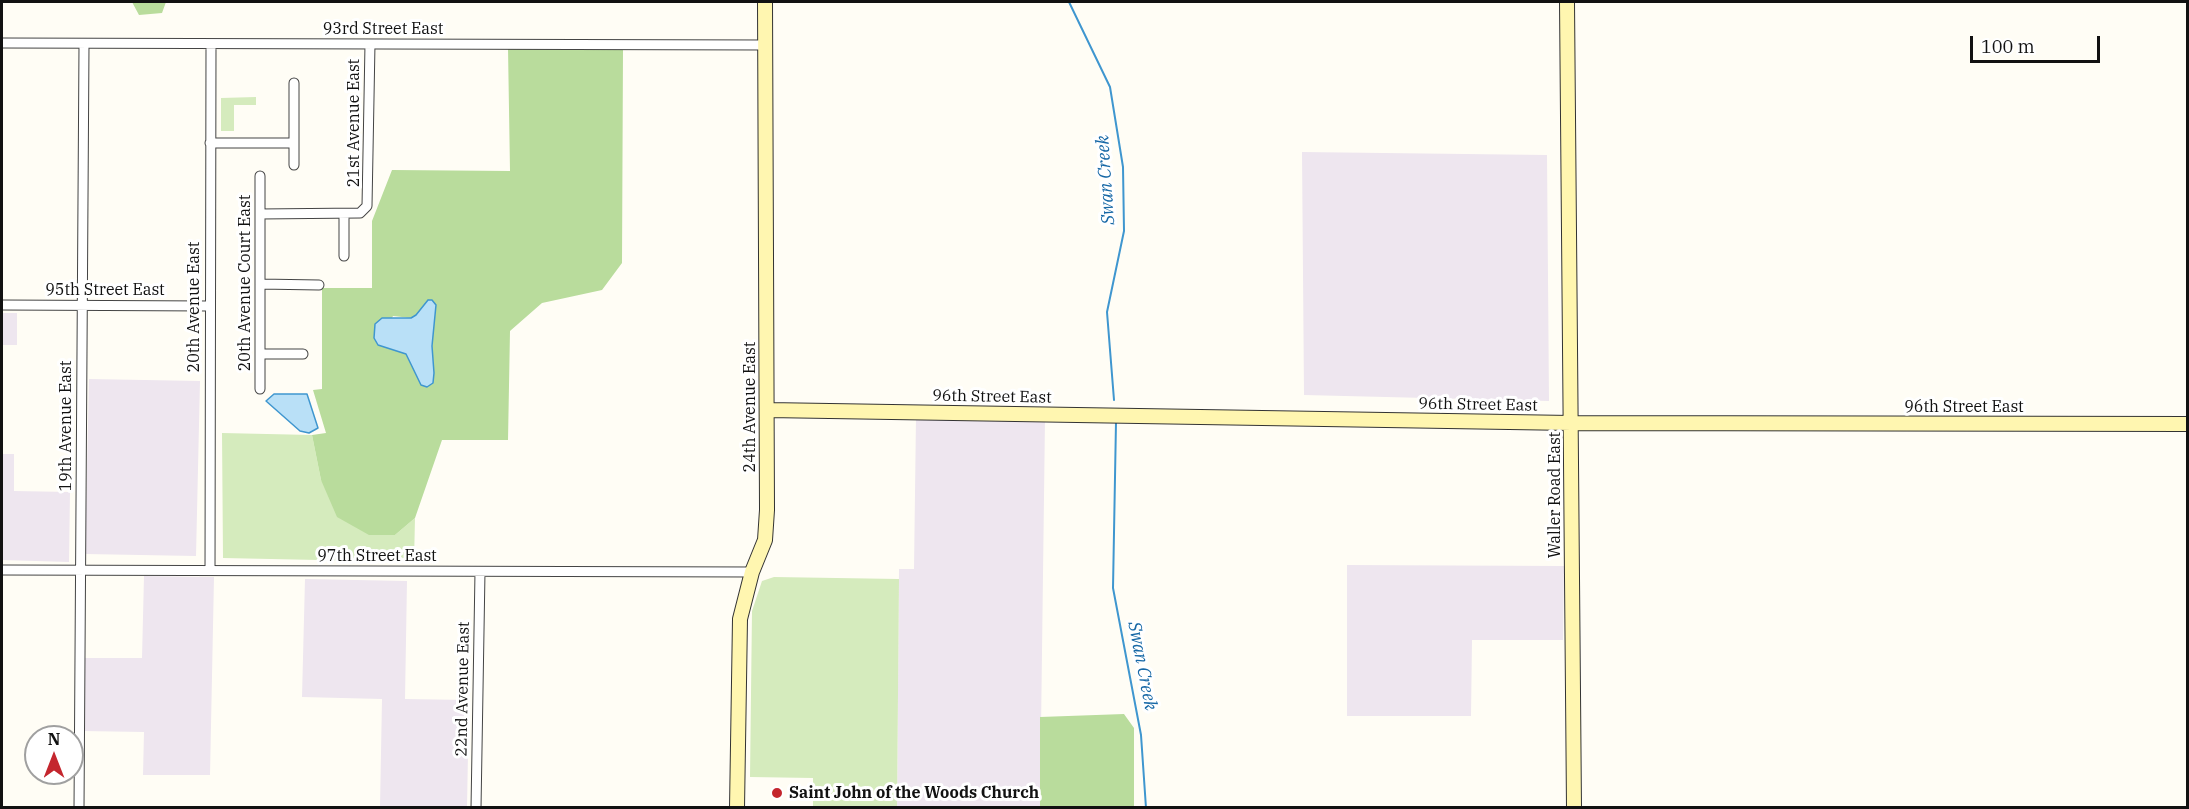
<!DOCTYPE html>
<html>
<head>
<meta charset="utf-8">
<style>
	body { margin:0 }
	#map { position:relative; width:2189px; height:809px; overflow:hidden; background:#fffdf5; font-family:"IBM Plex Serif",serif }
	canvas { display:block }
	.frame { position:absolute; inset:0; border:3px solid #111; pointer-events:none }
	.north { position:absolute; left:24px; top:725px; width:60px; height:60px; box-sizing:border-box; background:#fff; border:2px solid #a0a0a0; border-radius:50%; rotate:0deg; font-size:16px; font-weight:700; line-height:24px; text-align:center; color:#111 }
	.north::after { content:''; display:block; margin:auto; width:21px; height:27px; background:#c4262e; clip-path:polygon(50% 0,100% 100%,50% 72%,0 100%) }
	.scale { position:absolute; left:1970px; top:36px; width:130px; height:27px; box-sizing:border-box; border:3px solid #111; border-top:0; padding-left:8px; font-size:18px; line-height:21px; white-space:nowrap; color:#111; -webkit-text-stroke:4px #fff; paint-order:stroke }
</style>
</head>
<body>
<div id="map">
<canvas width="2189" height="809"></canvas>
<div class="frame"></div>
<div class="north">N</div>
<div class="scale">100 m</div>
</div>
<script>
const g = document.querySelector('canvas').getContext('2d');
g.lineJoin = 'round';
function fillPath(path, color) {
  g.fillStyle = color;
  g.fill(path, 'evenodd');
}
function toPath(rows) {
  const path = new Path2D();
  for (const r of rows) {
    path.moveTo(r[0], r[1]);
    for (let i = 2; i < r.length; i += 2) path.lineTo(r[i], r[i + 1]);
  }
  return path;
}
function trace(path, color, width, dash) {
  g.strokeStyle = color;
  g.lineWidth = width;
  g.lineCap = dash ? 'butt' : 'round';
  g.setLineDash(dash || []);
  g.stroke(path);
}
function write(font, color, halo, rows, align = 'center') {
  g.font = font + ' "IBM Plex Serif",serif';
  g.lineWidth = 6;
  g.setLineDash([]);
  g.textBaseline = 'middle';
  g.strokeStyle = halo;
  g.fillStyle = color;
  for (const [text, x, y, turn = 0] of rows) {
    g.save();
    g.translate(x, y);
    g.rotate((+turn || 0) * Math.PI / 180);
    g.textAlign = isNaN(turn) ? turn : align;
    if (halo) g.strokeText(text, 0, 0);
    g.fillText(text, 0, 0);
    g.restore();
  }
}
const industrial = toPath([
	[1302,152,1547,155,1549,401,1304,395],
	[2,313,17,313,17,345,2,345],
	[89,379,200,381,196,556,85,554],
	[916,417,1045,419,1040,807,897,808,899,569,914,569],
	[2,454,14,454,14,491,70,492,69,562,2,560],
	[1347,565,1564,566,1563,640,1472,640,1471,716,1347,716],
	[144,576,214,577,210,775,143,775,144,732,82,731,83,658,142,658],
	[305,579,407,581,405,699,469,700,467,807,380,807,382,699,302,697]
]);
const green = toPath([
	[256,97,256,105,234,105,234,131,221,131,221,98],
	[222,433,312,435,321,480,370,535,395,535,415,518,414,562,223,558],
	[774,577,899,579,897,807,813,807,813,778,750,777,752,611,762,581]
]);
const forest = toPath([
	[132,2,166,2,162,13,139,15],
	[508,48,623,50,622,263,602,290,542,303,510,331,508,440,442,440,415,518,395,535,369,535,337,517,321,480,312,435,326,433,313,390,322,389,322,288,372,288,372,221,392,170,510,171],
	[428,300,434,320,432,346,434,373,410,360,406,354,378,345,393,316,411,318,416,316],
	[1124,714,1134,728,1134,807,1040,807,1040,717]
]);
const water = toPath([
	[428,300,432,300,436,305,432,346,434,373,433,383,427,387,421,385,406,354,378,345,374,338,375,324,382,318,411,318,416,315,428,300],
	[274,394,307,394,318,428,309,433,300,431,266,401,274,394]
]);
const stream = toPath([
	[1069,2,1110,87,1123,167,1124,231,1107,312,1114,400],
	[1116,422,1113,588,1141,735,1146,808]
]);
const street = toPath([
	[2,43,765,45],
	[210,143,294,143],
	[294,165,294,83],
	[260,214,360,213,367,206,370,44],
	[344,214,344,256],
	[260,284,319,285],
	[2,305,209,306],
	[260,354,303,354],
	[260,389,260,176],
	[2,570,752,572],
	[210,570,211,45],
	[79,808,84,45],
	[476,808,480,572]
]);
const secondary = toPath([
	[1567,2,1574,808],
	[768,410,1571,423,2188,424],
	[737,808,740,619,752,572,765,540,767,510,765,2]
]);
const markers = [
	[777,793,6,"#c4262e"]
];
const streetNames = [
	["93rd Street East",383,29],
	["21st Avenue East",354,123,-90],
	["20th Avenue Court East",245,283,-90],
	["95th Street East",105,290],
	["20th Avenue East",194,307,-90],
	["96th Street East",992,397,1],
	["96th Street East",1478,405,1],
	["24th Avenue East",750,407,-90],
	["96th Street East",1964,407],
	["19th Avenue East",66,426,-90],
	["Waller Road East",1555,495,-90],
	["97th Street East",377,556],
	["22nd Avenue East",463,689,-89]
];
const poiNames = [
	["Saint John of the Woods Church",789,793]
];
const waterNames = [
	["Swan Creek",1106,180,-94],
	["Swan Creek",1142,666,79]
];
fillPath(industrial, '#eee6ef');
fillPath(green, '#d5ebbd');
fillPath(forest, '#b9dc9c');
fillPath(water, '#b9e0f7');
trace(water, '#3f96cf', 1.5);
trace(stream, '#3f96cf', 2);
trace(street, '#444', 11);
trace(secondary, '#333', 16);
trace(street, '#fff', 9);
trace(secondary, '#fff6b0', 14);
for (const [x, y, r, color] of markers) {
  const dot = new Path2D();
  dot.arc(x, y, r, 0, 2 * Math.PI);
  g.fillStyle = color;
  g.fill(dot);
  trace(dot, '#fff', 2);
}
write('16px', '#111', '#fff', streetNames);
write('bold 16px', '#111', '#fff', poiNames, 'left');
write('italic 18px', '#1768a6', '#fff', waterNames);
</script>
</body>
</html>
